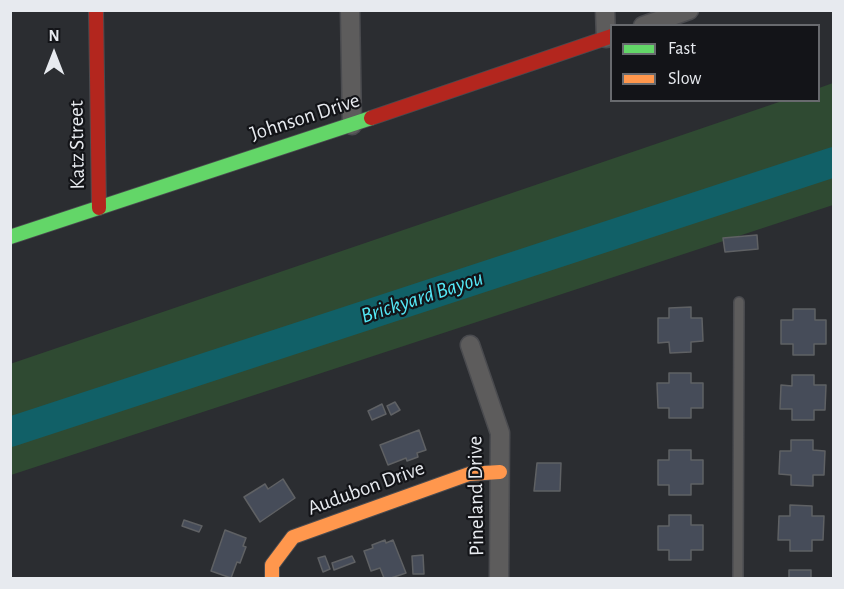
<!DOCTYPE html>
<html>
<head>
<meta charset="utf-8">
<style>
	body { margin:0 }
	#map { position:relative; width:844px; height:589px; overflow:hidden; background:#2b2d31; font-family:"Alegreya Sans",sans-serif }
	canvas { display:block }
	.frame { position:absolute; inset:0; border:12px solid #e7eaef; pointer-events:none }
	.legend { position:absolute; left:610px; top:24px; width:210px; height:78px; box-sizing:border-box; background:#131418; border:2px solid #686a6e; margin:0; padding:8px 10px; list-style:none; font-size:18px; color:#e7eaef }
	.legend li { display:flex; align-items:center; gap:12px; height:30px }
	.legend b { width:30px; border:2px solid #686a6e }
	.north { position:absolute; left:24px; top:24px; width:60px; height:60px; -webkit-text-stroke:4px #131418; paint-order:stroke; rotate:0deg; font-size:16px; font-weight:700; line-height:24px; text-align:center; color:#e7eaef }
	.north::after { content:''; display:block; margin:auto; width:21px; height:27px; background:#e7eaef; clip-path:polygon(50% 0,100% 100%,50% 72%,0 100%) }
</style>
</head>
<body>
<div id="map">
<canvas width="844" height="589"></canvas>
<div class="frame"></div>
<ul class="legend">
<li><b style="height:8px;background:#63d668"></b>Fast</li>
<li><b style="height:8px;background:#ff974d"></b>Slow</li>
</ul>
<div class="north">N</div>
</div>
<script>
const g = document.querySelector('canvas').getContext('2d');
g.lineJoin = 'round';
function fillPath(path, color) {
  g.fillStyle = color;
  g.fill(path, 'evenodd');
}
function toPath(rows) {
  const path = new Path2D();
  for (const r of rows) {
    path.moveTo(r[0], r[1]);
    for (let i = 2; i < r.length; i += 2) path.lineTo(r[i], r[i + 1]);
  }
  return path;
}
function trace(path, color, width, dash) {
  g.strokeStyle = color;
  g.lineWidth = width;
  g.lineCap = dash ? 'butt' : 'round';
  g.setLineDash(dash || []);
  g.stroke(path);
}
function write(font, color, halo, rows, align = 'center') {
  g.font = font + ' "Alegreya Sans",sans-serif';
  g.lineWidth = 4.5;
  g.setLineDash([]);
  g.textBaseline = 'middle';
  g.strokeStyle = halo;
  g.fillStyle = color;
  for (const [text, x, y, turn = 0] of rows) {
    g.save();
    g.translate(x, y);
    g.rotate((+turn || 0) * Math.PI / 180);
    g.textAlign = isNaN(turn) ? turn : align;
    if (halo) g.strokeText(text, 0, 0);
    g.fillText(text, 0, 0);
    g.restore();
  }
}
const green = toPath([
	[833,83,833,205,11,475,10,364,782,101,818,100,819,88]
]);
const river = toPath([
	[10,432,834,162]
]);
const building = toPath([
	[757,235,758,249,725,252,723,238,757,235],
	[691,307,691,318,702,318,703,341,691,342,691,352,670,353,669,342,658,343,658,318,669,318,669,308,691,307],
	[793,309,815,309,815,320,826,320,826,344,814,344,814,355,793,355,793,344,781,344,781,320,793,320,793,309],
	[669,373,691,373,691,383,703,383,703,408,691,408,691,418,669,418,669,408,658,408,657,383,669,383,669,373],
	[792,375,814,375,814,385,826,385,825,410,814,410,814,420,792,420,792,409,780,409,781,385,792,386,792,375],
	[395,402,400,410,391,415,387,406,395,402],
	[382,404,386,414,372,420,368,411,382,404],
	[419,430,426,450,417,453,418,457,407,461,406,458,388,465,380,445,419,430],
	[791,440,813,440,813,450,825,451,824,475,813,475,813,486,791,485,791,475,779,474,780,451,791,451,791,440],
	[669,450,691,450,691,460,703,460,703,484,691,484,691,495,669,495,669,485,658,485,658,460,669,460,669,450],
	[537,463,561,463,560,491,534,491,537,463],
	[408,471,409,477,395,481,393,475,408,471],
	[283,479,295,498,260,522,244,497,265,484,268,489,283,479],
	[790,505,812,506,812,516,824,516,823,540,812,540,812,551,790,551,790,540,778,540,779,516,790,516,790,505],
	[669,515,691,515,691,525,703,525,703,550,691,550,691,560,669,560,669,550,658,550,658,526,669,526,669,515],
	[184,520,202,526,199,532,182,526,184,520],
	[225,530,246,538,243,546,246,547,240,563,237,562,231,578,211,571,225,530],
	[385,540,386,543,393,540,406,573,391,578,384,578,380,568,371,571,364,551,373,548,372,545,385,540],
	[423,555,424,574,413,574,412,556,423,555],
	[325,556,330,569,323,572,318,558,325,556],
	[352,556,355,562,334,570,332,563,352,556],
	[789,570,811,570,811,578,789,578,789,570]
]);
const lane = toPath([
	[738,578,739,302]
]);
const street = toPath([
	[350,10,352,125],
	[605,10,606,38],
	[643,26,689,10],
	[470,345,500,433,499,578]
]);
const fast = toPath([
	[10,237,371,118]
]);
const slow = toPath([
	[272,578,272,565,293,537,469,474,500,472]
]);
const jam = toPath([
	[96,10,99,208],
	[371,118,612,36]
]);
const streetNames = [
	["Johnson Drive",305,117,-18],
	["Katz Street",77,145,-91],
	["Audubon Drive",366,488,-20],
	["Pineland Drive",476,496,-91]
];
const waterNames = [
	["Brickyard Bayou",422,297,-18]
];
fillPath(green, '#2f4a32');
trace(river, '#116067', 30);
fillPath(building, '#464c59');
trace(building, '#5f6164', 1.5);
trace(lane, '#4a4b4f', 12);
trace(street, '#4a4b4f', 21);
trace(fast, '#4a4b4f', 16);
trace(slow, '#4a4b4f', 16);
trace(jam, '#4a4b4f', 16);
trace(lane, '#5d5c5c', 9);
trace(street, '#5d5c5c', 18);
trace(fast, '#63d668', 14);
trace(slow, '#ff974d', 14);
trace(jam, '#b3261e', 14);
write('21px', '#e7eaef', '#131418', streetNames);
write('italic 22px', '#54e7f5', '#131418', waterNames);
</script>
</body>
</html>
